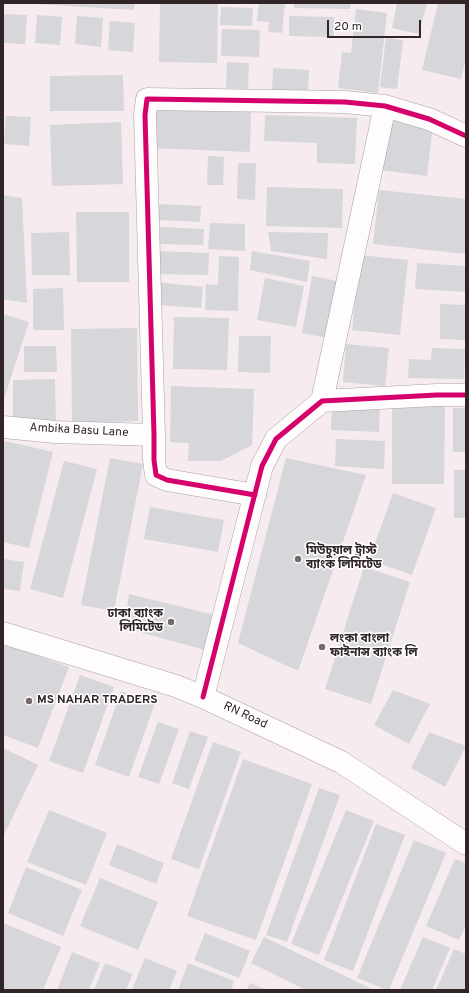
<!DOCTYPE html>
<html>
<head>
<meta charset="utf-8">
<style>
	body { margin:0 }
	#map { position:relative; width:469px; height:993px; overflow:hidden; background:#f6ebee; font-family:Overpass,sans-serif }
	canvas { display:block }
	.frame { position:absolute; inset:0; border:4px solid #322527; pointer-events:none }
	.scale { position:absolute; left:327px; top:20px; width:94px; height:18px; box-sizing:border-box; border:2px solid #322527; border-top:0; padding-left:5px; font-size:12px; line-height:14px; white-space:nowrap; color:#322527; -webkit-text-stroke:3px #fff; paint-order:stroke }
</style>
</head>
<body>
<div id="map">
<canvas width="469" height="993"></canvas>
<div class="frame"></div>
<div class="scale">20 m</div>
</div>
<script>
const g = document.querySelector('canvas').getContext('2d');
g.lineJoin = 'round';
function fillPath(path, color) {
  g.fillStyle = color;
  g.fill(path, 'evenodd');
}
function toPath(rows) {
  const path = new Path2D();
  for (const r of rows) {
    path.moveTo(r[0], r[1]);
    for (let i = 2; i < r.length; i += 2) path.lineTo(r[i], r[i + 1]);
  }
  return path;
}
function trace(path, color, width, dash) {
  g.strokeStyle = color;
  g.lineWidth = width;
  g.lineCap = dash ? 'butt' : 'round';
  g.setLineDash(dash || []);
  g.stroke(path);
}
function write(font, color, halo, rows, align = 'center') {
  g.font = font + ' Overpass,"Noto Sans Bengali",sans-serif';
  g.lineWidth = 3;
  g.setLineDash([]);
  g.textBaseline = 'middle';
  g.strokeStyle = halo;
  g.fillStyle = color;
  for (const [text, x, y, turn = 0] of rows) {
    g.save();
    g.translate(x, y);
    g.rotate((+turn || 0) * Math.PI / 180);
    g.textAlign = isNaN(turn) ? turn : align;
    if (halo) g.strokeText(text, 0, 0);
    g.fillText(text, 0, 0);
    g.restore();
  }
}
const building = toPath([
	[36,3,135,3,134,10,36,4],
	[160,3,218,3,217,63,159,62],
	[259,3,285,3,282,33,268,32,269,22,257,21],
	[294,3,351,3,350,9,294,8],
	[397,3,427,3,419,34,392,28],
	[438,3,466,3,466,59,461,79,422,70],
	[221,7,253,8,252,26,220,25],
	[356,9,387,13,378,93,338,88,342,52,351,53],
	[3,14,27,15,25,44,3,43],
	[37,15,62,17,60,45,35,43],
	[77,16,103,18,101,47,75,44],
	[289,16,334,17,334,37,289,36],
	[110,21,135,23,133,52,108,50],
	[222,29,260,30,259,57,221,56],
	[386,38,403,40,397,89,380,87],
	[227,62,249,63,248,89,226,88],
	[273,68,309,70,308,92,272,91],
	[123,75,124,111,50,111,50,76],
	[151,110,251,112,250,152,150,148],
	[265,115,357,118,355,164,317,163,317,143,264,141],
	[6,116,31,117,29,146,4,144],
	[385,120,433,125,427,176,380,170],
	[121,122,123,184,52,186,50,125],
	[208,156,224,157,223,185,207,185],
	[238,163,256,163,255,200,237,199],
	[267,187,343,189,342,228,266,226],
	[379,190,466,199,466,254,373,244],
	[3,195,22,198,27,303,3,299],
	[157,204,201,206,200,222,157,220],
	[76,212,129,212,129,282,77,282],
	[210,223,245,224,245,251,208,249],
	[160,227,204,229,203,245,160,244],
	[69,232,70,275,32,275,31,233],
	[268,232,328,233,327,259,271,251],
	[155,251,209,253,208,275,155,274],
	[252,251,310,261,307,282,250,270],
	[360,255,408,260,400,335,352,330],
	[219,256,239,257,238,311,205,310,206,284,218,285],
	[417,263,466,266,466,292,415,289],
	[312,276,337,281,327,338,302,333],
	[265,278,304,286,296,327,257,320],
	[156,282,203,287,201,308,159,305],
	[63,288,64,330,33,330,33,289],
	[440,304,466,305,466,340,440,339],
	[3,314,29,322,3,402],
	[174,317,229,318,227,370,173,369],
	[137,328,138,421,72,423,71,329],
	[239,336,271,336,270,373,238,372],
	[346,344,389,348,385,386,343,382],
	[24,346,56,346,57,372,24,372],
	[432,348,465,349,464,379,408,378,409,359,431,360],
	[55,379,56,424,13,425,13,380],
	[171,386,254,389,252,445,221,461,188,461,189,443,170,442],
	[392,401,445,401,444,484,392,484],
	[332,403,380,405,379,432,331,430],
	[453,408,466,408,466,452,453,452],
	[336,439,385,441,384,469,335,466],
	[5,441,53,452,29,548,3,542,3,448],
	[110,458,143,464,114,611,81,605],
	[286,458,366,475,298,671,238,643],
	[64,461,97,469,63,598,30,589],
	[454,470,466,470,466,518,454,518],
	[393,493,436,508,412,575,369,560],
	[150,507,224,520,218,552,144,539],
	[3,559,24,562,20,591,3,589],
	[364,567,410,582,371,704,325,689],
	[129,594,219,616,209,651,124,628],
	[3,643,69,667,38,748,3,735],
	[80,675,114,687,83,773,49,761],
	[393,690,430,704,409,744,374,725],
	[121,691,155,703,129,777,95,765],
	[158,722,179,729,159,784,138,777],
	[190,731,208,737,189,789,172,783],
	[429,732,466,746,445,787,411,768],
	[213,742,241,752,199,869,171,859],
	[3,748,38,765,3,837],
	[243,759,312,784,256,940,187,916],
	[319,788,340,795,287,942,266,935],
	[49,810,107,833,86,885,27,862],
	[346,810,374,821,319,955,291,944],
	[376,824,405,835,353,971,324,960],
	[414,840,446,853,389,990,387,990,357,978],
	[117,844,164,863,156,884,109,865],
	[455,859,466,863,466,925,459,940,426,926],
	[26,867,82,890,63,936,8,913],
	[100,878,158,902,138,950,80,926],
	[3,923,61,947,43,990,3,990],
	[205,933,250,951,239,978,194,960],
	[264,937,374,990,306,990,251,963],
	[423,937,450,948,432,990,400,990],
	[454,949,466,954,466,989,465,990,436,990],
	[72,952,100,963,89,990,57,990],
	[145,958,177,971,169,990,132,990],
	[105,963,133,974,126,990,94,990],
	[188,963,234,981,231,990,178,990],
	[250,983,268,990,247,990]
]);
const minor = toPath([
	[322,401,385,106],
	[3,427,55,432,154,435],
	[255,495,167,480,156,475,154,460,154,435,145,115,147,99,345,102,385,106,429,119,466,136],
	[203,697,262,466,276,439,322,401,437,395,466,395]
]);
const trunk = toPath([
	[3,633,176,686,203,697,341,762,466,844]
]);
const cycleway = toPath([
	[255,495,167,480,156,475,154,460,154,435,145,115,147,99,345,102,385,106,429,119,466,136],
	[203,697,262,466,276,439,322,401,437,395,466,395]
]);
const markers = [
	[298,559,4,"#776a6d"],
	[171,622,4,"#776a6d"],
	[322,647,4,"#776a6d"],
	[29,701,4,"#776a6d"]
];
const streetNames = [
	["Ambika Basu Lane",79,431,3],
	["RN Road",245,716,25]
];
const poiNames = [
	["মিউচুয়াল ট্রাস্ট",306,552],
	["ব্যাংক লিমিটেড",306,566],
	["ঢাকা ব্যাংক",163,615,"right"],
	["লিমিটেড",163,629,"right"],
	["লংকা বাংলা",330,640],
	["ফাইনান্স ব্যাংক লি",330,654],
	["MS NAHAR TRADERS",37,701]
];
fillPath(building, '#d7d6db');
trace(minor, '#aba0a2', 23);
trace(trunk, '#aba0a2', 23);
trace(minor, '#fefcfc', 22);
trace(trunk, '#fefcfc', 22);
trace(cycleway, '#d6006c', 5);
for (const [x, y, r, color] of markers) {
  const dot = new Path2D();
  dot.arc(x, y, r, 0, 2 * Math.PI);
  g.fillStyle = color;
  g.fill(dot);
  trace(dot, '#fff', 1.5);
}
write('12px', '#322527', '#fff', streetNames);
write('bold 12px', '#322527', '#fff', poiNames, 'left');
</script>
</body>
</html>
